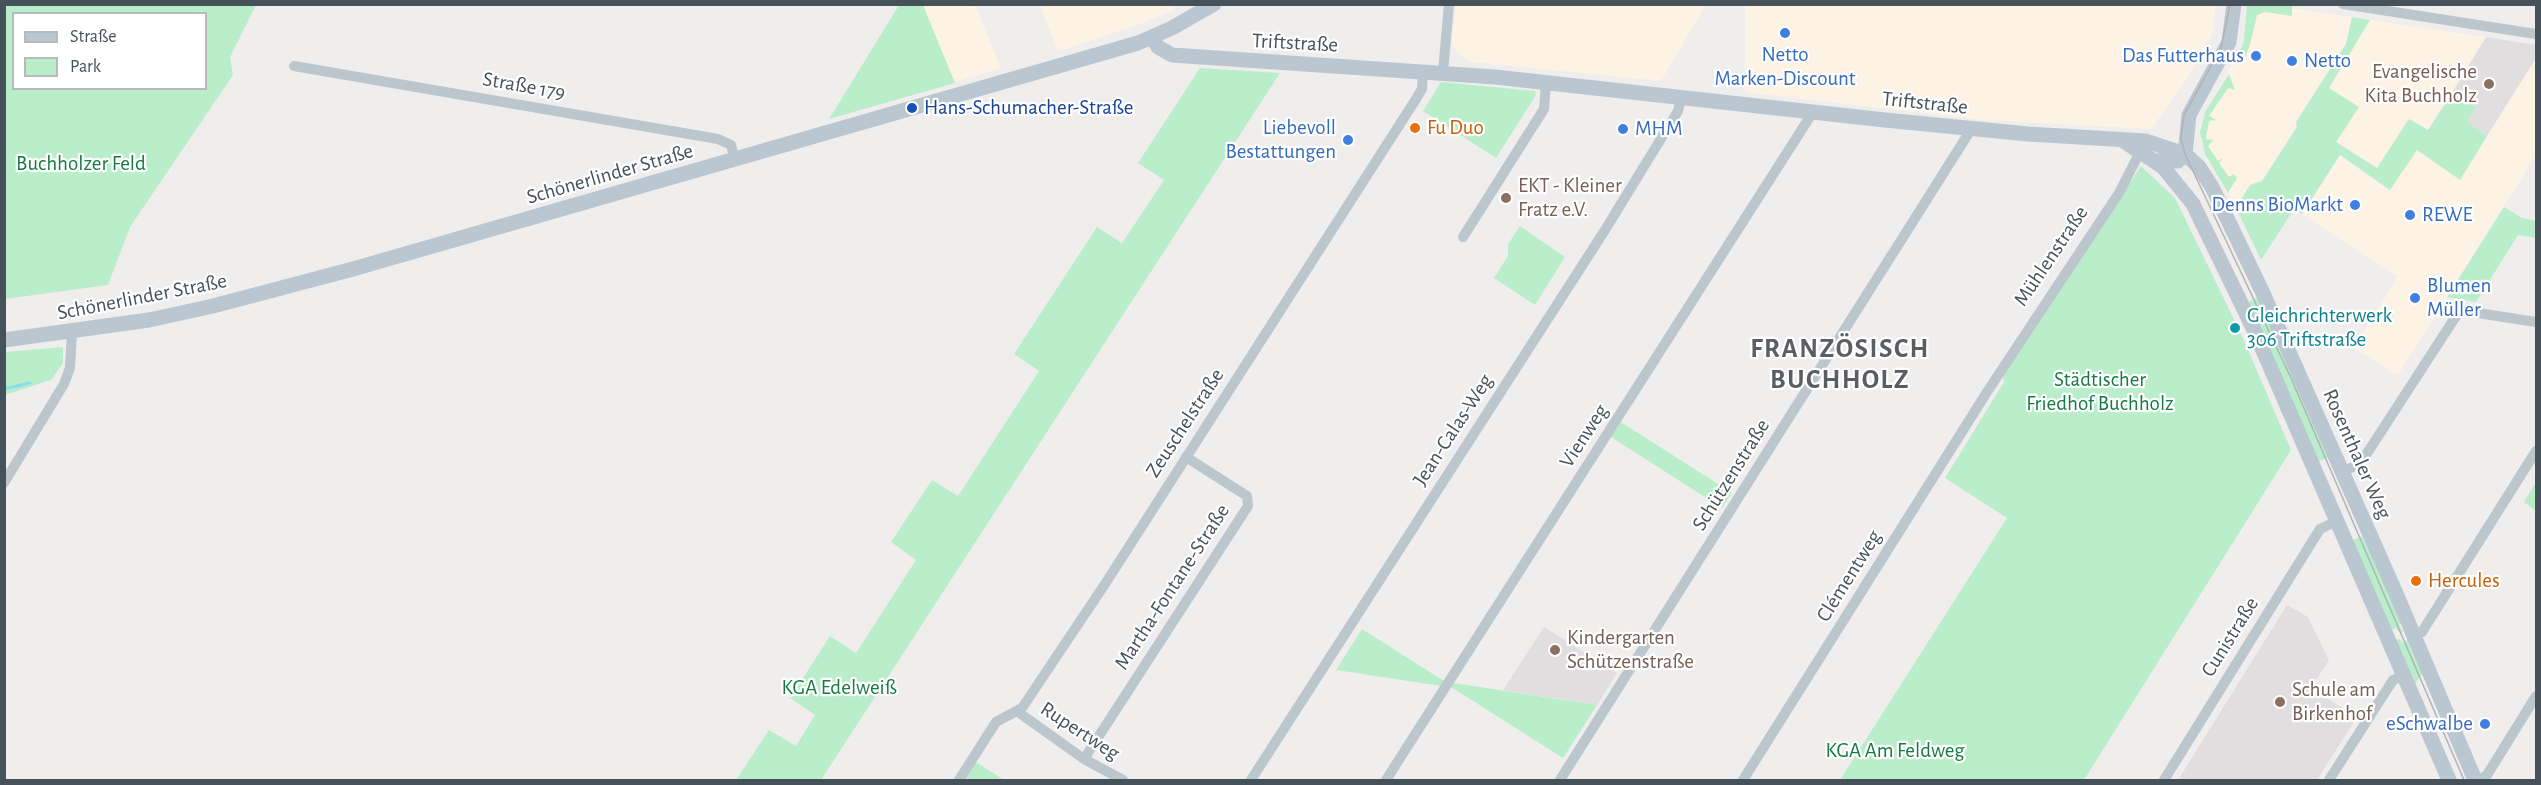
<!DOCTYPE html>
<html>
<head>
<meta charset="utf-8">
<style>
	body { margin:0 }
	#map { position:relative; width:2541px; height:785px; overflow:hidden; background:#f0eded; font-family:"Alegreya Sans",sans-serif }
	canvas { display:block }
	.frame { position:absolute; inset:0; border:6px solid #45525a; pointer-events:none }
	.legend { position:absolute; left:12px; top:12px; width:195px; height:78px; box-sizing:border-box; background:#fff; border:2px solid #b5babd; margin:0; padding:8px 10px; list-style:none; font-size:18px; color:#45525a }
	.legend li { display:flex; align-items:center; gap:12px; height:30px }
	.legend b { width:30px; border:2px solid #b5babd }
</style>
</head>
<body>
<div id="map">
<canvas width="2541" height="785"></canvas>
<div class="frame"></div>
<ul class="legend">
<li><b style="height:8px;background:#bac7d1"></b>Straße</li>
<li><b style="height:16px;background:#baeecb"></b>Park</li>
</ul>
</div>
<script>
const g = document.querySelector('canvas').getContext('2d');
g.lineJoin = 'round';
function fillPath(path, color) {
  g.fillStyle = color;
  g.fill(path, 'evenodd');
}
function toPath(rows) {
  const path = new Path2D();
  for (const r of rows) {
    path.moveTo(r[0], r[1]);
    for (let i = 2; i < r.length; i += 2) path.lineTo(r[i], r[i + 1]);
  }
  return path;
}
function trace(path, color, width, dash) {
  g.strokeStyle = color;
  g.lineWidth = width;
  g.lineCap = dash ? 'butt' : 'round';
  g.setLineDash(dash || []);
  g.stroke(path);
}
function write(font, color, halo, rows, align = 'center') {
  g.font = font + ' "Alegreya Sans",sans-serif';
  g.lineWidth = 4.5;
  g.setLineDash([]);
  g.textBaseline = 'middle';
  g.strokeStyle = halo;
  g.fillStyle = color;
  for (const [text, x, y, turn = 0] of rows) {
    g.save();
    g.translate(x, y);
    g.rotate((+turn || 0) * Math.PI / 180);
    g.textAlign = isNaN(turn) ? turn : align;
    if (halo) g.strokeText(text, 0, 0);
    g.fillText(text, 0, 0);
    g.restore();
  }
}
const commercial = toPath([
	[899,5,975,5,1001,68,829,119],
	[1173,5,1175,10,1132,27,1058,51,1040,5],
	[1456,5,1456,4,1706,5,1661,81,1472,62,1461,56,1452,45],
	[1745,5,2215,4,2215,9,2212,35,2187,79,2151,129,1982,120,1745,92],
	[2247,5,2292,5,2293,8,2352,17,2346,44,2296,122,2297,127,2262,181,2250,185,2236,208,2221,179,2207,160,2200,132,2206,110,2241,49,2246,32],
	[2370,20,2486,37,2428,130,2409,119,2377,169,2336,142,2328,88],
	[2536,58,2536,155,2398,375,2354,348,2398,277,2302,214,2340,155,2389,190,2416,149,2460,179]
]);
const education = toPath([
	[2486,37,2536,45,2536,58,2487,136,2467,122,2475,108,2452,93],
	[2287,605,2308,617,2329,661,2310,688,2357,717,2317,780,2178,780],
	[1544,627,1617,673,1597,705,1503,690]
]);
const green = toPath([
	[4,5,256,5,230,57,233,75,130,227,108,285,5,299],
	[14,14,206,14,206,88,14,88],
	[899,5,923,5,955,83,829,119],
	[2247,5,2292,5,2292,16,2265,12,2257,15,2250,45,2242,63,2237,59,2244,41],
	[2352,17,2370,20,2329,88,2359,107,2336,142,2377,168,2409,119,2428,130,2452,93,2476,108,2467,122,2487,136,2460,180,2417,150,2390,190,2340,155,2302,214,2294,209,2261,260,2236,208,2250,185,2262,181,2297,127,2296,122,2346,44],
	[1200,68,1280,73,821,780,736,780,769,730,796,746,815,715,790,698,830,636,856,653,916,560,891,542,932,480,958,496,1039,371,1014,354,1097,227,1122,243,1164,180,1138,163],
	[2229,74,2235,90,2228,88,2209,116,2216,120,2209,121,2206,139,2213,140,2208,146,2218,161,2223,158,2219,163,2229,177,2234,174,2237,178,2228,193,2205,154,2200,132,2206,110],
	[1441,82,1535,91,1536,95,1496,158,1423,111],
	[2141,166,2175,198,2242,336,2291,450,2084,780,1840,780,2007,518,1945,478,2004,382,2003,376,2024,342],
	[2504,207,2522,218,2536,221,2536,238,2518,235,2476,302,2447,297],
	[1520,226,1565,257,1535,305,1494,278,1508,256,1508,244],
	[2260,296,2331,456,2315,463,2245,304],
	[63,347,63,363,51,380,5,395,5,352],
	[1621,422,1732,493,1722,508,1611,437],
	[2536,482,2536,511,2524,502],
	[2365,535,2402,623,2399,624,2403,632,2399,632,2396,628,2388,632,2349,542],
	[1362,629,1444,681,1441,686,1336,670],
	[2400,639,2402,643,2409,639,2424,672,2412,688,2395,640],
	[1454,683,1597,705,1563,758,1451,687],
	[976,762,1004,780,964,780]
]);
const stream = toPath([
	[4,389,30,383]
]);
const street = toPath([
	[2343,4,2536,34],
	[294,66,718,139,731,145,735,160],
	[1443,72,1449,4],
	[1463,237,1544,109,1546,83],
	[2342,472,2359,464,2364,458,2458,313,2465,311,2536,322],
	[4,483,64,384,70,368,72,332],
	[2412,638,2422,632,2536,451],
	[1018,712,1084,759,1123,780],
	[1084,759,1248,506,1247,496,1186,457],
	[959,780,996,722,1022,708,1105,584,1416,99,1422,89,1423,71],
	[1251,780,1605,230,1678,111,1681,98],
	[1386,780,1813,112],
	[1560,780,1972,128],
	[1743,780,1987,392,2119,193,2143,146],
	[2164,780,2320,529,2337,521],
	[2329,780,2393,680,2402,676],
	[2479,780,2487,775,2536,696]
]);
const secondary = toPath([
	[1152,37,1158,47,1172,55,1495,77,1885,120,2028,134,2146,141,2185,154,2199,167,2212,187,2262,291,2395,591,2475,780],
	[2125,142,2163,167,2193,204,2255,332,2449,780],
	[2156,161,2178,161,2185,154,2189,115,2229,42,2234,4],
	[4,340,149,320,213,306,353,269,1138,43,1172,28,1214,4]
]);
const tram = toPath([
	[2230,4,2221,48,2184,115,2181,138,2185,154,2291,378,2464,780]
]);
const markers = [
	[1785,33,6,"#3f7fe0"],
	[2256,56,6,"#3f7fe0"],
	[2292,61,6,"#3f7fe0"],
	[2489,84,6,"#8d6e63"],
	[912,108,6,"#1a4fb4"],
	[1415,128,6,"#e8710a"],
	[1623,129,6,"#3f7fe0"],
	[1348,140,6,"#3f7fe0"],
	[1506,198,6,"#8d6e63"],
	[2355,205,6,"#3f7fe0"],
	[2410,215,6,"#3f7fe0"],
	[2415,298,6,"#3f7fe0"],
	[2235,328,6,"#0f9aa8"],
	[2416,581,6,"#e8710a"],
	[1555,650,6,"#8d6e63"],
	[2280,702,6,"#8d6e63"],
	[2485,724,6,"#3f7fe0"]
];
const streetNames = [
	["Triftstraße",1295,43,3],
	["Straße 179",524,86,10],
	["Triftstraße",1925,103,6],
	["Schönerlinder Straße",610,174,-16],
	["Mühlenstraße",2051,256,-56],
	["Schönerlinder Straße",142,297,-11],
	["Zeuschelstraße",1185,423,-57],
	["Jean-Calas-Weg",1453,430,-57],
	["Vienweg",1584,436,-57],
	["Rosenthaler Weg",2357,454,66],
	["Schützenstraße",1731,475,-58],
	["Clémentweg",1849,576,-58],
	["Martha-Fontane-Straße",1172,587,-57],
	["Cunistraße",2230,637,-58],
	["Rupertweg",1080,731,33]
];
const shopNames = [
	["Netto",1785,55,"center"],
	["Marken-Discount",1785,79,"center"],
	["Das Futterhaus",2244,56],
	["Netto",2304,61,"left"],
	["Liebevoll",1336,128],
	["Bestattungen",1336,152],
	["MHM",1635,129,"left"],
	["Denns BioMarkt",2343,205],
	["REWE",2422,215,"left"],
	["Blumen",2427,286,"left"],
	["Müller",2427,310,"left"],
	["eSchwalbe",2473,724]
];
const educationNames = [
	["Evangelische",2477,72,"right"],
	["Kita Buchholz",2477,96,"right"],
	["EKT - Kleiner",1518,186],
	["Fratz e.V.",1518,210],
	["Kindergarten",1567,638],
	["Schützenstraße",1567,662],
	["Schule am",2292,690],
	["Birkenhof",2292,714]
];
const transitNames = [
	["Hans-Schumacher-Straße",924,108]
];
const foodNames = [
	["Fu Duo",1427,128],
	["Hercules",2428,581]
];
const parkNames = [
	["Buchholzer Feld",81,164],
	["Städtischer",2100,380],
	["Friedhof Buchholz",2100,404],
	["KGA Edelweiß",839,688],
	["KGA Am Feldweg",1895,751]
];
const cultureNames = [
	["Gleichrichterwerk",2247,316],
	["306 Triftstraße",2247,340]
];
const districtNames = [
	["FRANZÖSISCH",1840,349],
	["BUCHHOLZ",1840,380]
];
fillPath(commercial, '#fcf3e5');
fillPath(education, '#e1dedf');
fillPath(green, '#baeecb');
trace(stream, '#87deec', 3);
trace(street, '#bbc6cd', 10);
trace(secondary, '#bac7d1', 15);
trace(tram, '#afb3b8', 1.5);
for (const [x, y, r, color] of markers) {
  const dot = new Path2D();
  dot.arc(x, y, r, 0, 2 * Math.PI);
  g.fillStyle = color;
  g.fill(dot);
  trace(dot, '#fff', 2);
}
write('21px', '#45525a', '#fff', streetNames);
write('21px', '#366cbe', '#fff', shopNames, 'right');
write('21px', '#785e54', '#fff', educationNames, 'left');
write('21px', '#164399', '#fff', transitNames, 'left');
write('21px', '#c56008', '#fff', foodNames, 'left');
write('21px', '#167b42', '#fff', parkNames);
write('21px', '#0d838f', '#fff', cultureNames, 'left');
g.letterSpacing = '1.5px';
write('bold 27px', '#5a5e62', '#fff', districtNames);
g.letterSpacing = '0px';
</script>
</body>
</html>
